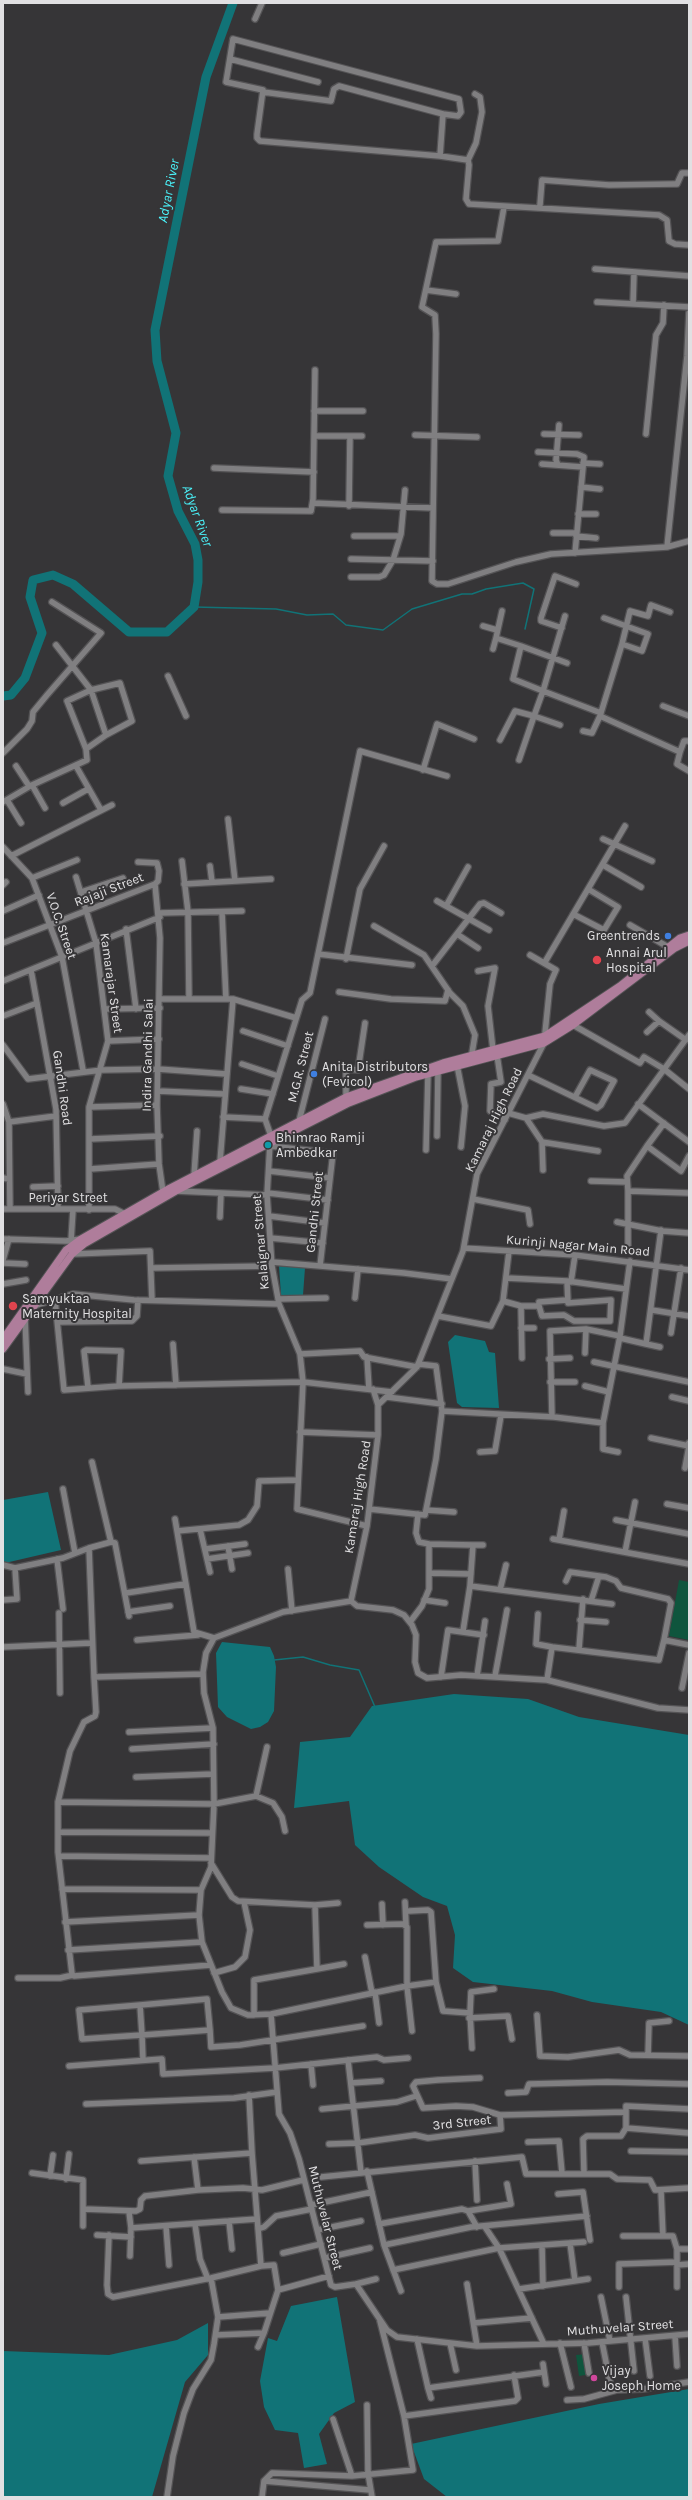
<!DOCTYPE html>
<html>
<head>
<meta charset="utf-8">
<style>
	body { margin:0 }
	#map { position:relative; width:692px; height:2500px; overflow:hidden; background:#363537; font-family:Karla,sans-serif }
	canvas { display:block }
	.frame { position:absolute; inset:0; border:4px solid #e1e0e2; pointer-events:none }
</style>
</head>
<body>
<div id="map">
<canvas width="692" height="2500"></canvas>
<div class="frame"></div>
</div>
<script>
const g = document.querySelector('canvas').getContext('2d');
g.lineJoin = 'round';
function fillPath(path, color) {
  g.fillStyle = color;
  g.fill(path, 'evenodd');
}
function toPath(rows) {
  const path = new Path2D();
  for (const r of rows) {
    path.moveTo(r[0], r[1]);
    for (let i = 2; i < r.length; i += 2) path.lineTo(r[i], r[i + 1]);
  }
  return path;
}
function trace(path, color, width, dash) {
  g.strokeStyle = color;
  g.lineWidth = width;
  g.lineCap = dash ? 'butt' : 'round';
  g.setLineDash(dash || []);
  g.stroke(path);
}
function write(font, color, halo, rows, align = 'center') {
  g.font = font + ' Karla,sans-serif';
  g.lineWidth = 4;
  g.setLineDash([]);
  g.textBaseline = 'middle';
  g.strokeStyle = halo;
  g.fillStyle = color;
  for (const [text, x, y, turn = 0] of rows) {
    g.save();
    g.translate(x, y);
    g.rotate((+turn || 0) * Math.PI / 180);
    g.textAlign = isNaN(turn) ? turn : align;
    if (halo) g.strokeText(text, 0, 0);
    g.fillText(text, 0, 0);
    g.restore();
  }
}
const green = toPath([
	[679,1580,689,1582,689,1640,669,1636],
	[588,2354,592,2374,579,2376,576,2355]
]);
const water = toPath([
	[279,1266,305,1268,303,1295,281,1295],
	[455,1335,485,1341,489,1352,495,1353,499,1408,462,1407,457,1403,448,1342],
	[48,1492,61,1550,5,1563,3,1561,3,1500],
	[222,1642,270,1647,274,1656,276,1667,274,1711,268,1722,260,1727,251,1729,227,1717,218,1707,216,1653],
	[454,1694,528,1699,579,1717,689,1735,689,2025,661,2012,592,2002,552,1991,473,1982,453,1968,455,1935,447,1906,423,1897,379,1867,355,1845,349,1801,294,1808,300,1742,350,1737,372,1706],
	[337,2297,355,2402,334,2413,319,2434,327,2464,304,2468,298,2433,275,2430,264,2407,260,2381,268,2338,277,2341,291,2306],
	[208,2323,208,2355,185,2382,152,2497,3,2497,3,2351,109,2355,177,2340],
	[689,2389,689,2497,447,2497,424,2479,411,2444,599,2404]
]);
const stream = toPath([
	[194,607,276,609,307,615,333,614,346,625,383,630,412,609,462,594,472,594,486,589,523,583,534,589,525,629],
	[274,1660,303,1657,330,1665,359,1670,375,1707]
]);
const river = toPath([
	[3,696,11,695,25,678,42,633,30,597,33,580,53,575,73,584,129,632,167,632,194,607,198,582,198,560,195,544,178,511,168,476,176,433,157,361,155,330,206,77,233,3]
]);
const minor = toPath([
	[255,19,262,3],
	[230,59,318,82],
	[263,92,331,101,334,89,339,86,443,114,440,156,468,160],
	[475,94,480,97,482,112,476,143,468,160,469,165,466,199,469,204,659,215,667,220,669,241,675,244,689,245],
	[440,156,260,141,257,138,257,134,263,90,226,82,233,39,459,99,461,112,458,116,443,114],
	[540,205,542,180,609,185,674,184,677,184,682,173,689,173],
	[504,207,498,241,436,242,422,307,435,315,436,334,432,581,437,584,448,584,516,562,551,554,667,547],
	[595,269,689,276],
	[426,290,456,294],
	[597,302,689,307],
	[633,304,634,273],
	[689,313,687,356,667,547,689,541],
	[314,411,363,411],
	[544,434,579,435],
	[646,434,656,335,663,323,664,305],
	[415,435,477,437],
	[314,436,362,436],
	[538,452,577,454,584,457,575,553],
	[583,463,600,464],
	[542,464,583,467],
	[558,465,556,460,559,425],
	[214,468,314,472],
	[581,487,600,489],
	[313,503,433,508],
	[349,506,350,436],
	[222,510,311,511,313,499,315,370],
	[578,514,596,514],
	[553,533,576,533],
	[354,536,400,536],
	[576,536,596,538],
	[351,559,433,561],
	[351,577,379,577,384,575,393,560,401,534,405,490],
	[502,611,496,638,521,646,513,679,543,691,534,716,560,725],
	[565,616,543,691,601,713],
	[483,626,497,630],
	[562,628,541,621,541,618,555,576,576,584],
	[622,644,630,611,648,616,651,605,670,612],
	[56,645,91,690,106,735],
	[521,646,567,663],
	[493,649,496,638],
	[168,676,186,716],
	[663,706,689,716],
	[600,716,680,752,684,741,689,741],
	[583,731,592,733,600,716,622,644,642,651,648,634,604,618],
	[500,740,515,711,534,716,519,760],
	[680,752,677,764,689,771],
	[3,753,27,729,32,721,33,712,47,695,101,633,52,602],
	[16,766,29,786],
	[76,766,101,810],
	[423,770,437,724,474,739],
	[32,785,45,808],
	[7,800,21,823],
	[3,802,32,785,87,760,86,749,67,701,91,690,120,683,132,721,106,735,86,749],
	[63,803,88,789],
	[228,819,235,881],
	[603,839,652,861],
	[3,847,32,878,62,957,83,1070],
	[11,856,112,805],
	[182,861,188,912,189,998],
	[138,862,157,863,159,871,158,881,155,884,160,938,157,1105,159,1164,163,1192],
	[603,865,641,887],
	[210,866,212,882],
	[76,877,96,943,108,1041,89,1107,89,1210],
	[32,878,77,860],
	[184,884,271,879],
	[3,885,6,882],
	[81,892,123,878],
	[437,901,489,930],
	[446,906,468,867],
	[3,911,39,895],
	[222,912,226,999],
	[159,913,242,911],
	[573,914,604,930,618,907,588,889],
	[630,925,668,947],
	[374,926,424,955,450,993,463,1006,475,1035,471,1059],
	[126,929,136,1009],
	[457,934,478,948],
	[3,943,155,884],
	[318,954,412,965],
	[530,955,556,970,550,984,544,1043,477,1174,463,1251,417,1367,378,1405,378,1435,367,1526,351,1601,357,1606,393,1610,404,1615,412,1625,416,1635,415,1662,418,1673,427,1678,461,1675,547,1680,658,1708,689,1710],
	[346,959,360,889,384,846],
	[545,962,625,826],
	[432,966,480,904,484,903,501,913],
	[31,970,56,1109,58,1209],
	[478,971,495,968,488,1006,493,1050],
	[3,981,160,917],
	[339,992,391,999,445,1001,448,990],
	[160,999,233,999,296,1018],
	[105,1009,160,1008],
	[649,1012,659,1021],
	[3,1016,37,1003],
	[573,1025,640,1063,644,1057,664,1069,689,1089],
	[243,1031,288,1046],
	[647,1032,659,1021,686,1040],
	[108,1041,159,1039],
	[3,1045,28,1079,102,1070,158,1069,226,1074],
	[497,1055,501,1082,491,1084,490,1111,505,1120],
	[242,1064,278,1076],
	[457,1065,465,1106,461,1147],
	[528,1075,597,1108,601,1105,614,1081,590,1070,575,1097],
	[241,1089,273,1094],
	[158,1091,224,1094],
	[346,1097,346,1069,358,1070,365,1023],
	[3,1104,9,1122,10,1209],
	[638,1104,689,1142],
	[89,1107,157,1105],
	[508,1113,526,1118,542,1142,598,1151],
	[223,1117,265,1119],
	[526,1118,543,1114,604,1126,625,1123,689,1035],
	[299,1121,325,1019],
	[9,1122,56,1116],
	[271,1136,265,1119,302,1000,310,993,360,751,447,776],
	[437,1136,438,1070],
	[90,1139,160,1136],
	[542,1142,543,1170],
	[270,1143,267,1195,272,1266,279,1304,300,1354,303,1382,297,1509,367,1526],
	[270,1146,333,1153,320,1266],
	[647,1146,664,1123],
	[426,1150,428,1074],
	[689,1156,681,1171,647,1146,627,1176,628,1191,689,1193],
	[220,1162,233,999],
	[90,1169,159,1164],
	[269,1171,330,1178],
	[194,1176,197,1131],
	[3,1178,9,1179],
	[591,1181,627,1182],
	[33,1187,58,1186],
	[176,1191,267,1195],
	[628,1191,628,1248],
	[268,1193,328,1200],
	[473,1199,528,1210,530,1224],
	[3,1209,115,1209,125,1214],
	[269,1216,325,1223],
	[220,1217,221,1193],
	[617,1222,662,1231,689,1233],
	[270,1238,323,1243],
	[3,1239,66,1241,81,1239],
	[71,1241,73,1210],
	[464,1248,575,1255,689,1270],
	[72,1254,150,1251,152,1300],
	[3,1260,9,1239],
	[272,1262,404,1273,452,1279],
	[3,1263,25,1264],
	[151,1268,272,1266],
	[506,1278,567,1281,626,1289],
	[571,1282,575,1255],
	[3,1284,26,1280],
	[355,1298,358,1269],
	[278,1299,326,1298],
	[55,1300,64,1390,119,1386,303,1382,392,1392],
	[503,1301,521,1306,522,1358],
	[33,1306,73,1294,134,1300,279,1304],
	[521,1306,539,1306,542,1316,564,1315,574,1321,610,1321,611,1300,568,1303,567,1281],
	[539,1306,539,1302,567,1300],
	[652,1310,689,1316],
	[438,1316,491,1326,503,1301,509,1251],
	[25,1317,28,1392],
	[58,1322,132,1321,137,1316,138,1300],
	[521,1328,534,1328],
	[671,1333,681,1268],
	[620,1338,646,1344,661,1230],
	[173,1344,176,1385],
	[646,1344,660,1347],
	[585,1353,586,1329],
	[300,1354,360,1351,364,1357,417,1367],
	[367,1357,369,1389],
	[549,1359,570,1358],
	[594,1362,689,1382],
	[3,1369,27,1374],
	[550,1382,575,1382],
	[585,1386,609,1392],
	[88,1387,84,1351,86,1350,121,1351,119,1386],
	[373,1389,378,1405],
	[387,1397,442,1404],
	[672,1397,689,1401],
	[442,1411,554,1417,603,1423],
	[552,1417,550,1331,586,1329,620,1336],
	[300,1432,378,1435],
	[651,1438,689,1446,689,1443],
	[480,1452,495,1451,501,1415],
	[618,1452,603,1449,603,1423,620,1336,630,1261],
	[685,1468,689,1446],
	[63,1489,75,1553],
	[667,1504,689,1508],
	[369,1509,425,1515,436,1459,442,1411,436,1366,418,1364],
	[426,1510,454,1512],
	[175,1519,194,1632,214,1638],
	[616,1520,689,1534],
	[200,1529,210,1572],
	[177,1531,239,1525,248,1520,257,1506,259,1481,298,1480],
	[553,1539,689,1564],
	[559,1540,564,1511],
	[111,1542,115,1543,129,1616],
	[429,1544,473,1545,470,1586,463,1631],
	[473,1545,483,1545],
	[228,1546,232,1569],
	[89,1548,111,1542,92,1462],
	[205,1549,245,1544],
	[625,1552,635,1502],
	[57,1559,63,1609],
	[207,1559,248,1553],
	[3,1565,15,1568,63,1558,89,1548,94,1677,203,1674],
	[288,1569,292,1611],
	[430,1573,471,1574],
	[566,1581,570,1572,606,1577,616,1581,621,1588,668,1599,671,1603,664,1640],
	[470,1586,612,1604],
	[500,1590,506,1565],
	[126,1593,185,1584],
	[3,1600,17,1599,15,1568],
	[424,1600,445,1603],
	[351,1601,283,1612,214,1638,206,1653,203,1672,204,1693,213,1728,214,1804,211,1867,201,1890,199,1915,202,1942,222,1992,231,2008,248,2015,271,2014,407,1986,436,1982,431,1912,428,1910,409,1911],
	[591,1601,599,1576],
	[128,1612,170,1606],
	[59,1613,60,1693],
	[538,1614,536,1644,552,1647],
	[580,1620,606,1622],
	[410,1622,422,1606,429,1589,429,1544,419,1542,416,1533,418,1514],
	[137,1640,198,1635],
	[3,1647,91,1643],
	[579,1649,583,1599],
	[477,1676,485,1621],
	[495,1676,507,1610],
	[94,1677,96,1712,95,1716,84,1722,70,1751,58,1802,58,1852,72,1974,74,1976,211,1965],
	[441,1677,448,1630,484,1635],
	[547,1680,552,1647,659,1660,664,1640,689,1645],
	[682,1688,689,1653],
	[129,1732,213,1728],
	[132,1749,214,1744],
	[136,1777,213,1774],
	[256,1796,267,1747],
	[58,1802,214,1804,256,1796,273,1803,282,1817,285,1831],
	[58,1832,212,1833],
	[59,1856,211,1858],
	[211,1863,232,1897,238,1901,315,1905,338,1903],
	[62,1889,201,1890],
	[405,1902,406,1924],
	[382,1904,383,1925],
	[65,1922,199,1915],
	[367,1925,403,1924,407,1927,407,1986,412,2031],
	[68,1950,202,1942],
	[365,1957,372,1993],
	[317,1969,344,1964],
	[214,1973,235,1967,245,1957,250,1930,244,1902],
	[18,1978,60,1978,73,1975],
	[436,1982,443,2011,470,2013,472,2048],
	[375,1992,379,2023],
	[140,2005,142,2035,82,2039,79,2010,140,2005,207,1999,210,2030],
	[470,2013,471,1992,494,1989],
	[271,2014,279,2114,290,2133,299,2159,331,2285,335,2287,356,2284,387,2330,397,2337,477,2346,588,2343,689,2334],
	[254,2015,254,1980,317,1969,315,1905],
	[537,2015,540,2056,568,2057,619,2050,630,2055,689,2056],
	[469,2018,508,2016,512,2039],
	[648,2055,649,2023,669,2021],
	[143,2060,142,2035,210,2030,211,2047,240,2045,363,2026],
	[348,2060,361,2172],
	[311,2064,313,2085],
	[69,2066,162,2059,163,2074,275,2068,377,2057,384,2060,408,2058],
	[480,2078,438,2080,416,2082,413,2086,423,2108,456,2106,473,2107,500,2115],
	[351,2083,381,2081],
	[508,2093,526,2092,529,2084,607,2082,689,2084],
	[249,2095,252,2153],
	[86,2104,234,2098,277,2092],
	[322,2109,397,2102,416,2096],
	[626,2128,689,2133],
	[528,2142,559,2141,562,2173],
	[329,2144,358,2143,415,2135,428,2138,501,2129,500,2115,626,2112],
	[631,2151,689,2152],
	[194,2157,198,2190],
	[141,2161,252,2153,261,2266,274,2265,278,2290,329,2276],
	[475,2161,477,2200],
	[367,2171,384,2245,401,2291],
	[32,2173,83,2180,83,2226],
	[584,2173,583,2139,587,2136,621,2136,626,2128,626,2106,689,2109],
	[50,2176,53,2155],
	[321,2177,522,2157,526,2174,610,2174,617,2179,650,2180,655,2190,689,2188],
	[66,2179,69,2154],
	[661,2191,663,2236],
	[558,2194,583,2192,590,2240],
	[311,2205,372,2192],
	[84,2209,136,2211,140,2209,141,2200,145,2196,198,2190,243,2188,262,2190,303,2180],
	[468,2211,511,2204,507,2184],
	[129,2212,131,2228,130,2256],
	[229,2221,232,2249],
	[195,2224,200,2259,208,2279],
	[379,2224,462,2209,468,2211,477,2227],
	[166,2226,169,2265],
	[485,2227,499,2248,543,2342],
	[131,2228,257,2219],
	[258,2229,264,2227,276,2216,312,2209],
	[317,2230,361,2221],
	[97,2235,131,2237],
	[109,2235,107,2285,108,2294,113,2297,211,2278,261,2266],
	[623,2236,673,2236,677,2249],
	[570,2243,575,2281],
	[384,2245,471,2227,587,2216],
	[542,2245,543,2286],
	[283,2253,321,2244],
	[325,2258,370,2248],
	[677,2265,689,2264],
	[393,2270,499,2248,584,2242],
	[356,2284,376,2279],
	[467,2284,477,2346],
	[619,2287,619,2264,677,2262],
	[677,2287,677,2249,689,2249],
	[519,2289,588,2279],
	[601,2297,610,2341],
	[626,2297,634,2371],
	[218,2317,270,2313],
	[474,2323,532,2318],
	[216,2335,264,2333,278,2290],
	[675,2336,677,2366],
	[645,2338,650,2376],
	[417,2339,428,2388,544,2372],
	[602,2342,610,2382],
	[450,2343,456,2370],
	[560,2343,571,2387],
	[584,2343,589,2373],
	[258,2347,264,2333],
	[543,2364,546,2384],
	[428,2388,431,2398],
	[567,2400,584,2399,617,2390,643,2389,689,2382],
	[367,2405,368,2473,372,2497],
	[404,2416,515,2401,518,2398,514,2375],
	[333,2419,352,2476],
	[264,2481,370,2490],
	[167,2497,173,2456,184,2413,193,2389,211,2360,214,2344,218,2317,211,2278],
	[262,2497,264,2481,272,2473,352,2476,413,2470,404,2416,380,2321]
]);
const major = toPath([
	[3,1339,66,1250,81,1239,170,1188,346,1097,443,1063,545,1036,620,986,680,938,689,935],
	[3,1349,72,1254,84,1244,176,1191,349,1103,416,1077,544,1043,573,1025,675,948,689,941]
]);
const markers = [
	[668,936,4,"#3f7fe0"],
	[597,960,5,"#e0444e"],
	[314,1074,4,"#3f7fe0"],
	[268,1145,4,"#0f9aa8"],
	[13,1306,5,"#e0444e"],
	[594,2378,4,"#d1479c"]
];
const streetNames = [
	["Rajaji Street",109,890,-21],
	["V.O.C. Street",61,926,71],
	["Kamarajar Street",111,983,82],
	["Indira Gandhi Salai",148,1055,-89],
	["M.G.R. Street",301,1067,-76],
	["Gandhi Road",62,1088,82],
	["Kamaraj High Road",494,1120,-64],
	["Periyar Street",68,1198],
	["Gandhi Street",315,1212,-84],
	["Kalaignar Street",261,1242,-95],
	["Kurinji Nagar Main Road",578,1246,5],
	["Kamaraj High Road",358,1497,-81],
	["3rd Street",462,2123,-6],
	["Muthuvelar Street",325,2218,76],
	["Muthuvelar Street",620,2328,-4]
];
const poiNames = [
	["Greentrends",660,936,"right"],
	["Annai Arul",606,953],
	["Hospital",606,968],
	["Anita Distributors",322,1067],
	["(Fevicol)",322,1082],
	["Bhimrao Ramji",276,1138],
	["Ambedkar",276,1153],
	["Samyuktaa",22,1299],
	["Maternity Hospital",22,1314],
	["Vijay",602,2371],
	["Joseph Home",602,2386]
];
const waterNames = [
	["Adyar River",169,191,-79],
	["Adyar River",197,516,70]
];
fillPath(green, '#0f553d');
fillPath(water, '#117377');
trace(stream, '#117377', 1.5);
trace(river, '#117377', 9);
trace(minor, '#545355', 8);
trace(major, '#545355', 9);
trace(minor, '#807f81', 5.5);
trace(major, '#af7d9b', 7);
for (const [x, y, r, color] of markers) {
  const dot = new Path2D();
  dot.arc(x, y, r, 0, 2 * Math.PI);
  g.fillStyle = color;
  g.fill(dot);
  trace(dot, '#363537', 1.5);
}
write('13px', '#e1e0e2', '#363537', streetNames);
write('13px', '#e1e0e2', '#363537', poiNames, 'left');
write('italic 14px', '#4af1f8', '#363537', waterNames);
</script>
</body>
</html>
